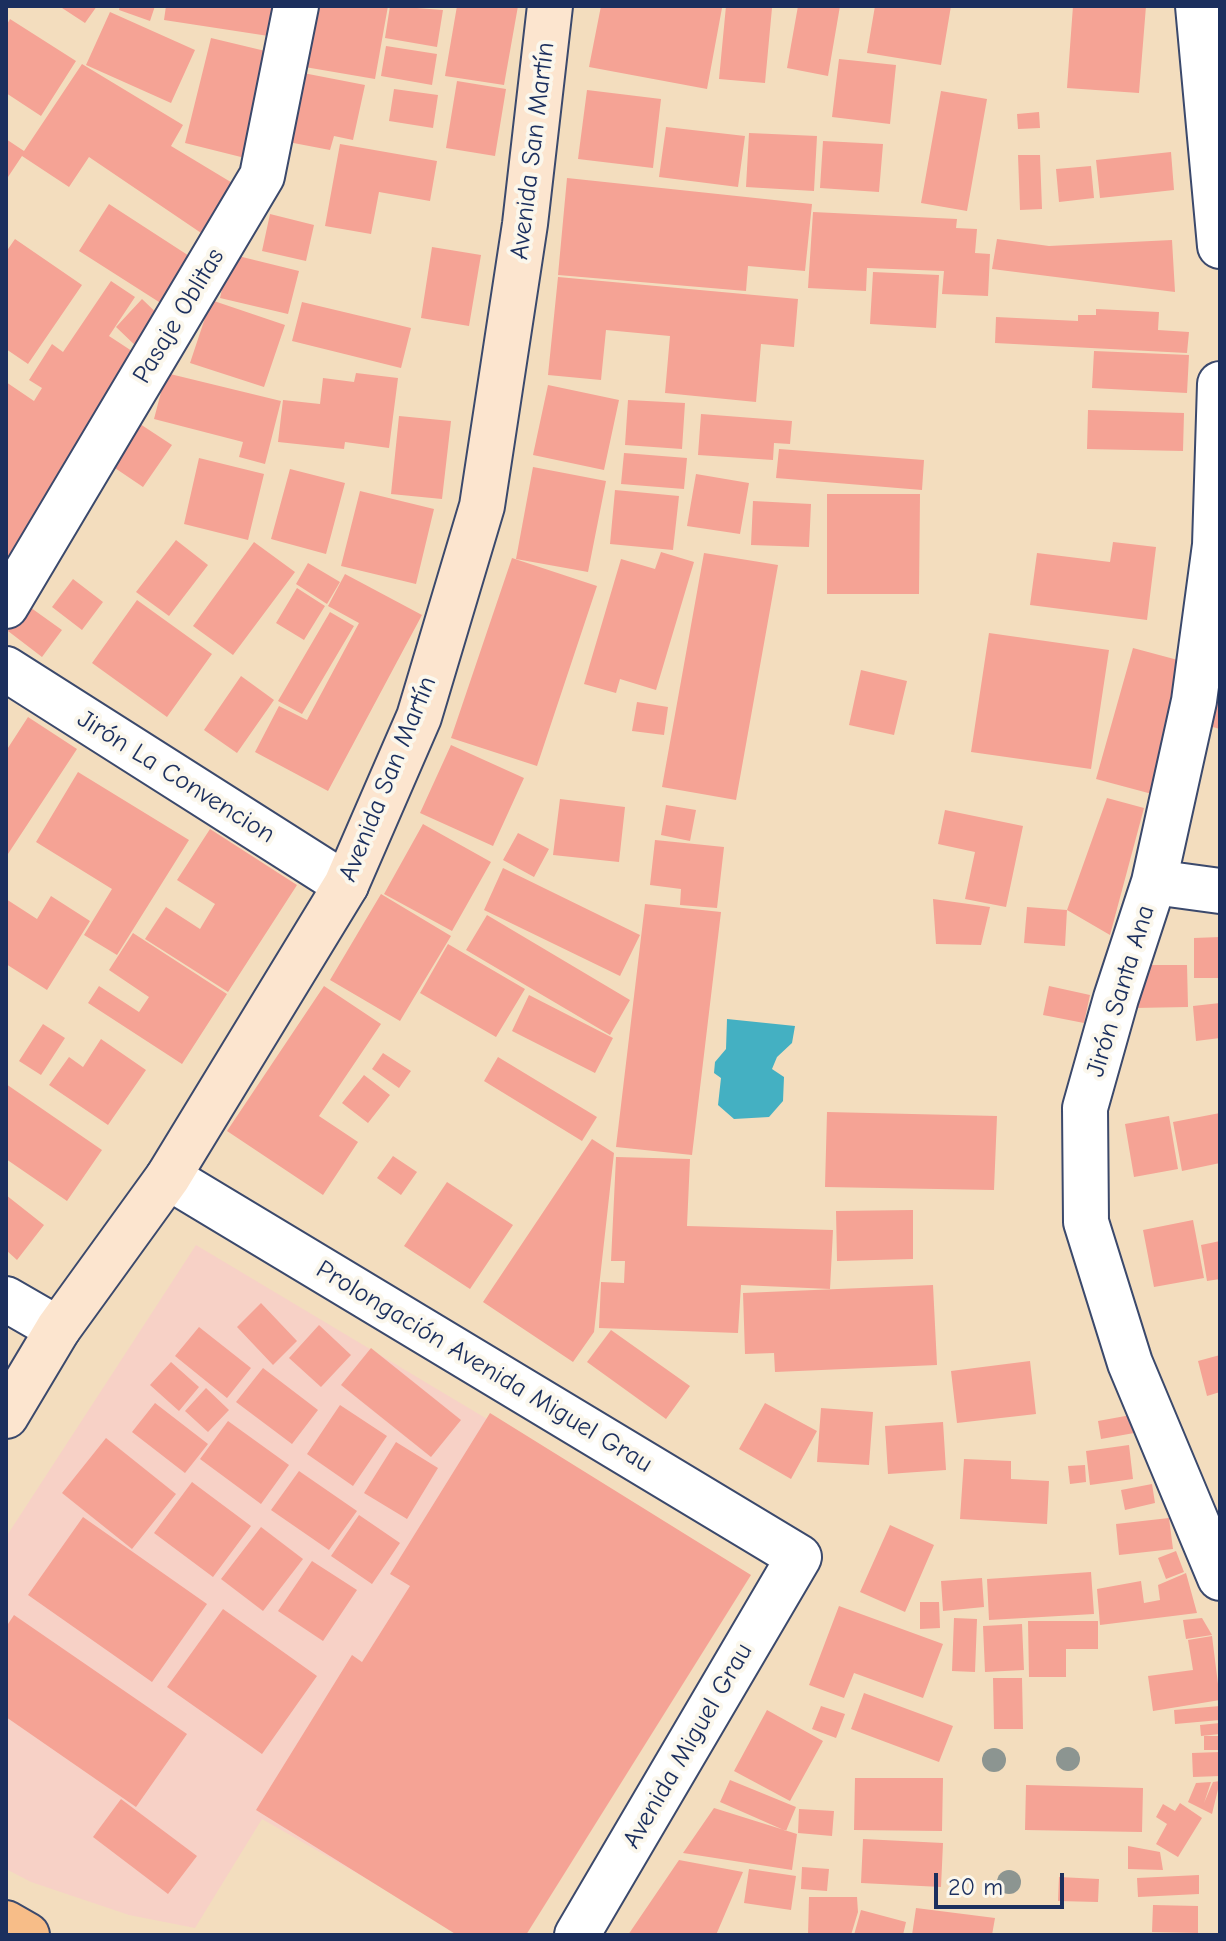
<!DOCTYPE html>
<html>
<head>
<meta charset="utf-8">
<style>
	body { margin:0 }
	#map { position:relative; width:1226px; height:1941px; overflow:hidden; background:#f3ddbe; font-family:"Comic Neue",sans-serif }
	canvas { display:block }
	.frame { position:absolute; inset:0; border:8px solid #1b2f5e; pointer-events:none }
	.scale { position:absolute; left:934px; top:1873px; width:130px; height:36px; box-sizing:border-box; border:4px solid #1b2f5e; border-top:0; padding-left:10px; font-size:24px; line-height:28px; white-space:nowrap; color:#1b2f5e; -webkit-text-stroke:6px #fbf7ec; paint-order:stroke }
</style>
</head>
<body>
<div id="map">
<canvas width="1226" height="1941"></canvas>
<div class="frame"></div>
<div class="scale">20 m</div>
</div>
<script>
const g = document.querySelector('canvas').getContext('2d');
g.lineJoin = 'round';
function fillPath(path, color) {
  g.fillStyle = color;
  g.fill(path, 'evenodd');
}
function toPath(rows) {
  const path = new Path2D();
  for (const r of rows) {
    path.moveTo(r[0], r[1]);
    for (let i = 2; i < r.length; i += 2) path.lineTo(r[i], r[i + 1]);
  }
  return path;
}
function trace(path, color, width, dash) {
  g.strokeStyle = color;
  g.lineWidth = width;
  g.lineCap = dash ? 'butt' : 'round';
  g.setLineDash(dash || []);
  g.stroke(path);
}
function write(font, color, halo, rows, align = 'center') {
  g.font = font + ' "Comic Neue",sans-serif';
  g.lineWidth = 8;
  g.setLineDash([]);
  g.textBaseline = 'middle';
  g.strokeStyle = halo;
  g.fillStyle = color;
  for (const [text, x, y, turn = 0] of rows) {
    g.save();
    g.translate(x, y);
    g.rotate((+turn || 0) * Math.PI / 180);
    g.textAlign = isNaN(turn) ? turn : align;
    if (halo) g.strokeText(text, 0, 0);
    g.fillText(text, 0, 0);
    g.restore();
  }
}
const built = toPath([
	[196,1245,748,1575,465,1935,262,1819,195,1928,129,1915,31,1882,6,1869,6,1537]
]);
const water = toPath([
	[727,1019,795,1026,792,1043,777,1057,772,1069,784,1077,783,1101,769,1117,734,1119,718,1105,721,1078,714,1073,715,1062,726,1049]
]);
const building = toPath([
	[59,6,97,6,85,23],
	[120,6,155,6,150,21,119,10],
	[166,6,280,6,275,37,164,20],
	[310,6,388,6,375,79,299,66],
	[390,6,443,10,437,47,385,38],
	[457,6,518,6,504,85,445,76],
	[601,6,722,8,707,89,589,67],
	[726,6,772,8,765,83,719,79],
	[798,6,840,6,828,76,787,68],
	[875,6,951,6,941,65,867,53],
	[1073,6,1146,6,1139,93,1067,88],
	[110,12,195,50,171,103,86,65],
	[10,19,76,61,41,116,6,93,6,26],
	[211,38,282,55,257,161,185,143],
	[386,46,437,54,432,85,381,76],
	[839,59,896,65,890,124,832,117],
	[82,64,183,125,171,146,244,190,210,239,89,157,69,187,22,156,6,180,6,139,24,151],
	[298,72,365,85,353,140,334,136,330,150,283,141],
	[457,81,506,89,495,156,446,148],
	[394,89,438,95,433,128,389,121],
	[587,90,661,99,653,168,578,159],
	[941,91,987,99,967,211,921,203],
	[1039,112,1040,128,1018,129,1017,114],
	[666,127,745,136,738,187,659,177],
	[749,133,817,136,814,191,746,187],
	[823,141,883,144,879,192,820,188],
	[340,144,437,161,430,201,379,192,371,234,325,226],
	[1171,152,1174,190,1100,198,1096,160],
	[1018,155,1040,155,1042,209,1020,210],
	[1091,166,1094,198,1059,202,1056,169],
	[567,178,812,204,805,271,748,266,746,291,558,275],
	[109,204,200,263,170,309,79,251],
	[813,212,957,219,956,228,977,229,975,253,990,254,988,296,942,294,944,271,867,268,866,291,808,288],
	[270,214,314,225,306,261,262,251],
	[15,239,82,285,28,364,6,349,6,252],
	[997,239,1049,246,1172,240,1175,292,992,269],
	[432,247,481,255,469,326,421,318],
	[230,254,299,271,288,314,220,298],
	[873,272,939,275,936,328,870,324],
	[558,277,798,299,794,347,761,344,756,402,665,393,670,336,606,330,601,380,548,375],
	[111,281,135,297,109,336,141,357,6,560,6,382,34,401,42,388,29,380,52,344,63,352],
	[142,299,166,322,139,349,116,327],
	[211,300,285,325,264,387,190,363],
	[302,302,411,328,401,368,292,341],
	[1096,309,1159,312,1158,330,1189,332,1187,353,995,343,996,317,1078,321,1078,315,1096,315],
	[1094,351,1189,355,1187,393,1092,388],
	[166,373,281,401,265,464,239,457,243,442,154,419],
	[356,373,398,378,389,448,345,442,344,449,278,442,283,400,320,404,323,378,354,382],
	[548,385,619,400,604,470,533,455],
	[628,400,685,403,682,449,625,445],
	[1088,410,1184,413,1183,451,1087,449],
	[701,414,792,421,790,444,774,443,773,460,698,455],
	[399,416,451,421,442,499,391,494],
	[137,422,172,445,143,487,109,464],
	[779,449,924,460,922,490,776,478],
	[624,453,687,458,684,489,621,484],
	[199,458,264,474,248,540,184,524],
	[533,467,606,481,588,572,516,559],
	[290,469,345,483,326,554,271,539],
	[696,474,749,483,740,534,687,526],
	[615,490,679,496,673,550,610,544],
	[360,491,434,509,416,584,341,566],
	[827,494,920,494,919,594,827,594],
	[753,501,811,504,809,547,751,545],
	[176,540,208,565,169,616,136,592],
	[254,542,295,572,233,655,193,626],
	[1113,542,1156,547,1147,620,1030,605,1037,553,1110,562],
	[661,552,694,562,656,690,620,679,616,693,584,684,621,559,655,569],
	[704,553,778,565,736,800,662,787],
	[512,558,597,586,537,766,451,738],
	[308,563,340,582,327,604,296,584],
	[345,574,422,615,328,791,255,752,279,706,307,720,359,623,328,606],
	[73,579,103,602,82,630,52,607],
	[297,588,325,606,304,640,276,623],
	[137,600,212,654,167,717,92,663],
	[27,605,62,630,42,657,8,631],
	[330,612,354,626,302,714,278,701],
	[989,633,1109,650,1091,769,971,752],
	[1133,648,1189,663,1152,794,1096,779],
	[861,670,907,681,894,735,849,725],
	[241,676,274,700,237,753,204,730],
	[1219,686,1220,686,1220,729,1209,726],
	[637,702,668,707,664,735,632,731],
	[28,717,77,749,6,857,6,751],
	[451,745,524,778,493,846,420,813],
	[78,772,189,840,117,955,84,935,112,889,36,842],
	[1107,798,1144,808,1110,935,1067,910],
	[560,799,625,807,619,862,553,855],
	[666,805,696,810,690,841,661,835],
	[945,810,1023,826,1006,907,965,899,975,852,938,844],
	[423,824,491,862,452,931,384,894],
	[210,829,297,885,228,992,145,939,166,907,200,929,215,904,177,880],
	[518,833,549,849,534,877,503,860],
	[655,840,724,847,717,908,680,905,681,889,650,885],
	[503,868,640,935,620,976,484,910],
	[381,894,451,936,400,1021,330,980],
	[51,896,90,921,47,990,6,964,6,899,37,919],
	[933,899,990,907,981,945,936,944],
	[645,904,721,912,692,1155,616,1147],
	[1027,907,1067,910,1065,946,1024,943],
	[487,915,630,1000,610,1035,466,950],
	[133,933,227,994,182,1064,88,1003,99,986,139,1012,149,997,109,970],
	[1220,937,1220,978,1194,978,1194,938],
	[448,944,525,989,496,1037,420,993],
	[1134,965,1187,965,1188,1007,1134,1008],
	[324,986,381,1024,319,1116,358,1142,323,1195,227,1131],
	[1049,986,1090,995,1084,1023,1043,1015],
	[529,995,613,1038,595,1073,512,1031],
	[1220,1003,1220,1038,1196,1041,1193,1006],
	[43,1024,65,1038,41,1075,19,1061],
	[101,1039,146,1070,108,1125,49,1085,69,1057,83,1067],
	[383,1053,411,1071,399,1088,372,1069],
	[498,1057,597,1117,582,1141,484,1081],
	[364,1075,390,1095,368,1123,342,1103],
	[6,1084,102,1150,67,1201,6,1159],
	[827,1112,997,1116,994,1190,825,1187],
	[1220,1113,1220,1163,1182,1171,1173,1122],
	[1169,1116,1178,1169,1134,1177,1125,1124],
	[592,1139,614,1153,594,1332,573,1362,483,1302],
	[393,1156,417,1172,401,1195,377,1178],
	[616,1157,690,1159,687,1226,833,1230,830,1289,741,1285,738,1333,599,1328,601,1282,624,1283,625,1261,611,1261],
	[447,1182,513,1225,470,1289,404,1246],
	[6,1195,44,1225,17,1260,6,1250],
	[913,1210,913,1259,837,1261,836,1211],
	[1193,1220,1204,1278,1154,1287,1143,1230],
	[1220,1241,1220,1279,1207,1281,1201,1245],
	[933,1285,937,1365,775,1372,774,1353,745,1354,743,1293],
	[261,1303,297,1341,273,1365,237,1327],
	[319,1325,351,1355,321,1387,289,1358],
	[199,1327,251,1368,227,1398,175,1356],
	[611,1330,690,1386,666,1419,587,1362],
	[371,1348,461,1420,431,1457,341,1385],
	[1220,1355,1220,1392,1207,1396,1198,1361],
	[1030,1361,1036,1414,957,1423,951,1371],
	[171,1362,199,1387,179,1411,150,1385],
	[263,1368,318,1410,292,1444,236,1402],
	[206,1388,229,1410,208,1432,185,1411],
	[155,1403,208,1444,185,1473,132,1432],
	[765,1403,817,1431,791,1479,739,1449],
	[340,1405,387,1436,353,1486,307,1454],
	[821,1408,873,1412,869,1465,817,1462],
	[490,1413,751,1575,526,1935,457,1935,256,1810,352,1655,362,1662,410,1586,390,1574],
	[1142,1413,1145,1431,1101,1439,1098,1421],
	[228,1421,289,1465,261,1504,200,1459],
	[943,1422,946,1470,888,1474,885,1426],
	[106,1438,176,1494,132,1549,62,1493],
	[396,1442,438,1468,407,1519,364,1493],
	[1129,1445,1133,1479,1090,1485,1086,1451],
	[964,1459,1011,1461,1011,1479,1049,1481,1047,1524,960,1519],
	[1085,1465,1086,1482,1070,1484,1068,1466],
	[299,1471,357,1511,329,1550,271,1510],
	[192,1482,251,1526,213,1577,154,1533],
	[1152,1484,1155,1503,1125,1510,1121,1490],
	[359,1515,400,1543,372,1584,331,1556],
	[83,1517,207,1604,152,1682,28,1595],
	[1169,1518,1173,1549,1119,1555,1116,1524],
	[890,1525,934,1545,905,1612,860,1592],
	[261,1527,303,1559,263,1611,221,1579],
	[1176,1551,1184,1572,1166,1579,1158,1558],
	[312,1561,357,1590,323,1641,278,1611],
	[1091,1572,1094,1614,989,1620,987,1579],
	[1186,1573,1197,1613,1100,1625,1097,1589,1141,1581,1144,1603,1160,1600,1158,1585],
	[982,1578,984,1607,943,1611,941,1581],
	[920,1602,939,1602,940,1628,920,1629],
	[839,1606,943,1644,923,1698,854,1673,844,1698,809,1685],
	[223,1609,317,1676,262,1754,167,1687],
	[14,1615,187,1734,136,1807,6,1717,6,1627],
	[954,1618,977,1619,975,1672,952,1671],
	[1202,1618,1212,1635,1186,1639,1183,1620],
	[1028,1621,1098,1621,1098,1649,1066,1649,1066,1677,1029,1677],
	[1022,1624,1024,1670,985,1672,983,1626],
	[1212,1636,1220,1700,1153,1711,1148,1676,1193,1670,1188,1640],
	[993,1678,1022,1678,1023,1729,994,1729],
	[864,1693,953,1726,939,1762,851,1729],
	[821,1706,845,1714,836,1738,812,1729],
	[1220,1706,1220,1720,1175,1724,1174,1710],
	[767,1710,823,1741,790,1801,734,1771],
	[1220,1723,1220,1734,1201,1736,1200,1725],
	[1204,1736,1220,1736,1220,1750,1204,1750],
	[1220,1752,1220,1776,1193,1777,1192,1753],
	[855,1778,943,1778,942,1831,854,1830],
	[730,1780,796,1807,786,1831,720,1802],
	[1220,1781,1212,1814,1188,1802,1196,1783,1211,1782,1204,1803,1213,1782],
	[1026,1785,1143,1788,1142,1832,1025,1830],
	[121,1799,197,1856,168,1894,93,1837],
	[1180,1803,1202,1818,1178,1857,1156,1844,1167,1824,1156,1817,1163,1804,1175,1811],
	[714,1808,797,1834,792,1870,683,1853],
	[799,1809,834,1811,832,1836,798,1833],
	[863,1839,943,1843,941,1887,861,1883],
	[1128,1846,1160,1852,1163,1870,1128,1869],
	[679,1860,743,1872,716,1935,628,1935],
	[802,1867,829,1869,827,1891,801,1889],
	[749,1869,796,1876,791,1910,744,1903],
	[1199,1875,1199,1894,1138,1897,1137,1878],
	[1059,1877,1099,1879,1098,1902,1058,1901],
	[809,1897,857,1897,858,1912,851,1935,808,1935],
	[1153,1905,1198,1906,1198,1933,1152,1932],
	[916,1908,995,1918,992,1935,912,1935],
	[861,1910,906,1922,903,1935,854,1935]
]);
const minor = toPath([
	[1198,6,1220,246],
	[1220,384,1215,545,1194,701,1154,882,1116,998,1085,1108,1086,1222,1130,1363,1220,1578],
	[6,606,262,176,296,6],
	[6,669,346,885],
	[1154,882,1220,891],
	[168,1177,799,1557,577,1935],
	[6,1299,58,1329]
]);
const secondary = toPath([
	[6,1416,58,1329,168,1177,346,885,419,717,482,506,525,224,550,6]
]);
const primary = toPath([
	[6,1923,27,1935]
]);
const trees = [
	[1068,1759],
	[994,1760],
	[1009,1882]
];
const streetNames = [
	["Avenida San Martín",533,151,-83],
	["Pasaje Oblitas",179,316,-59],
	["Jirón La Convencion",176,777,32],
	["Avenida San Martín",388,779,-68],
	["Jirón Santa Ana",1121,991,-73],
	["Prolongación Avenida Miguel Grau",484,1367,31],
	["Avenida Miguel Grau",688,1746,-60]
];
fillPath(built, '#f7d1c6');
fillPath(water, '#44b0c2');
fillPath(building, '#f5a395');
trace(minor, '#3b496c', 48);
trace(secondary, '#3b496c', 48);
trace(primary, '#3b496c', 48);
trace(minor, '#fff', 44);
trace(secondary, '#fce5cf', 44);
trace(primary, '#f7bd88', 44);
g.fillStyle = '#8c9591';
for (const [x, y] of trees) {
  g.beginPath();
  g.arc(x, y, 12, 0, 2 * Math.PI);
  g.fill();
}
write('26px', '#1b2f5e', '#fbf7ec', streetNames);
</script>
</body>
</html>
